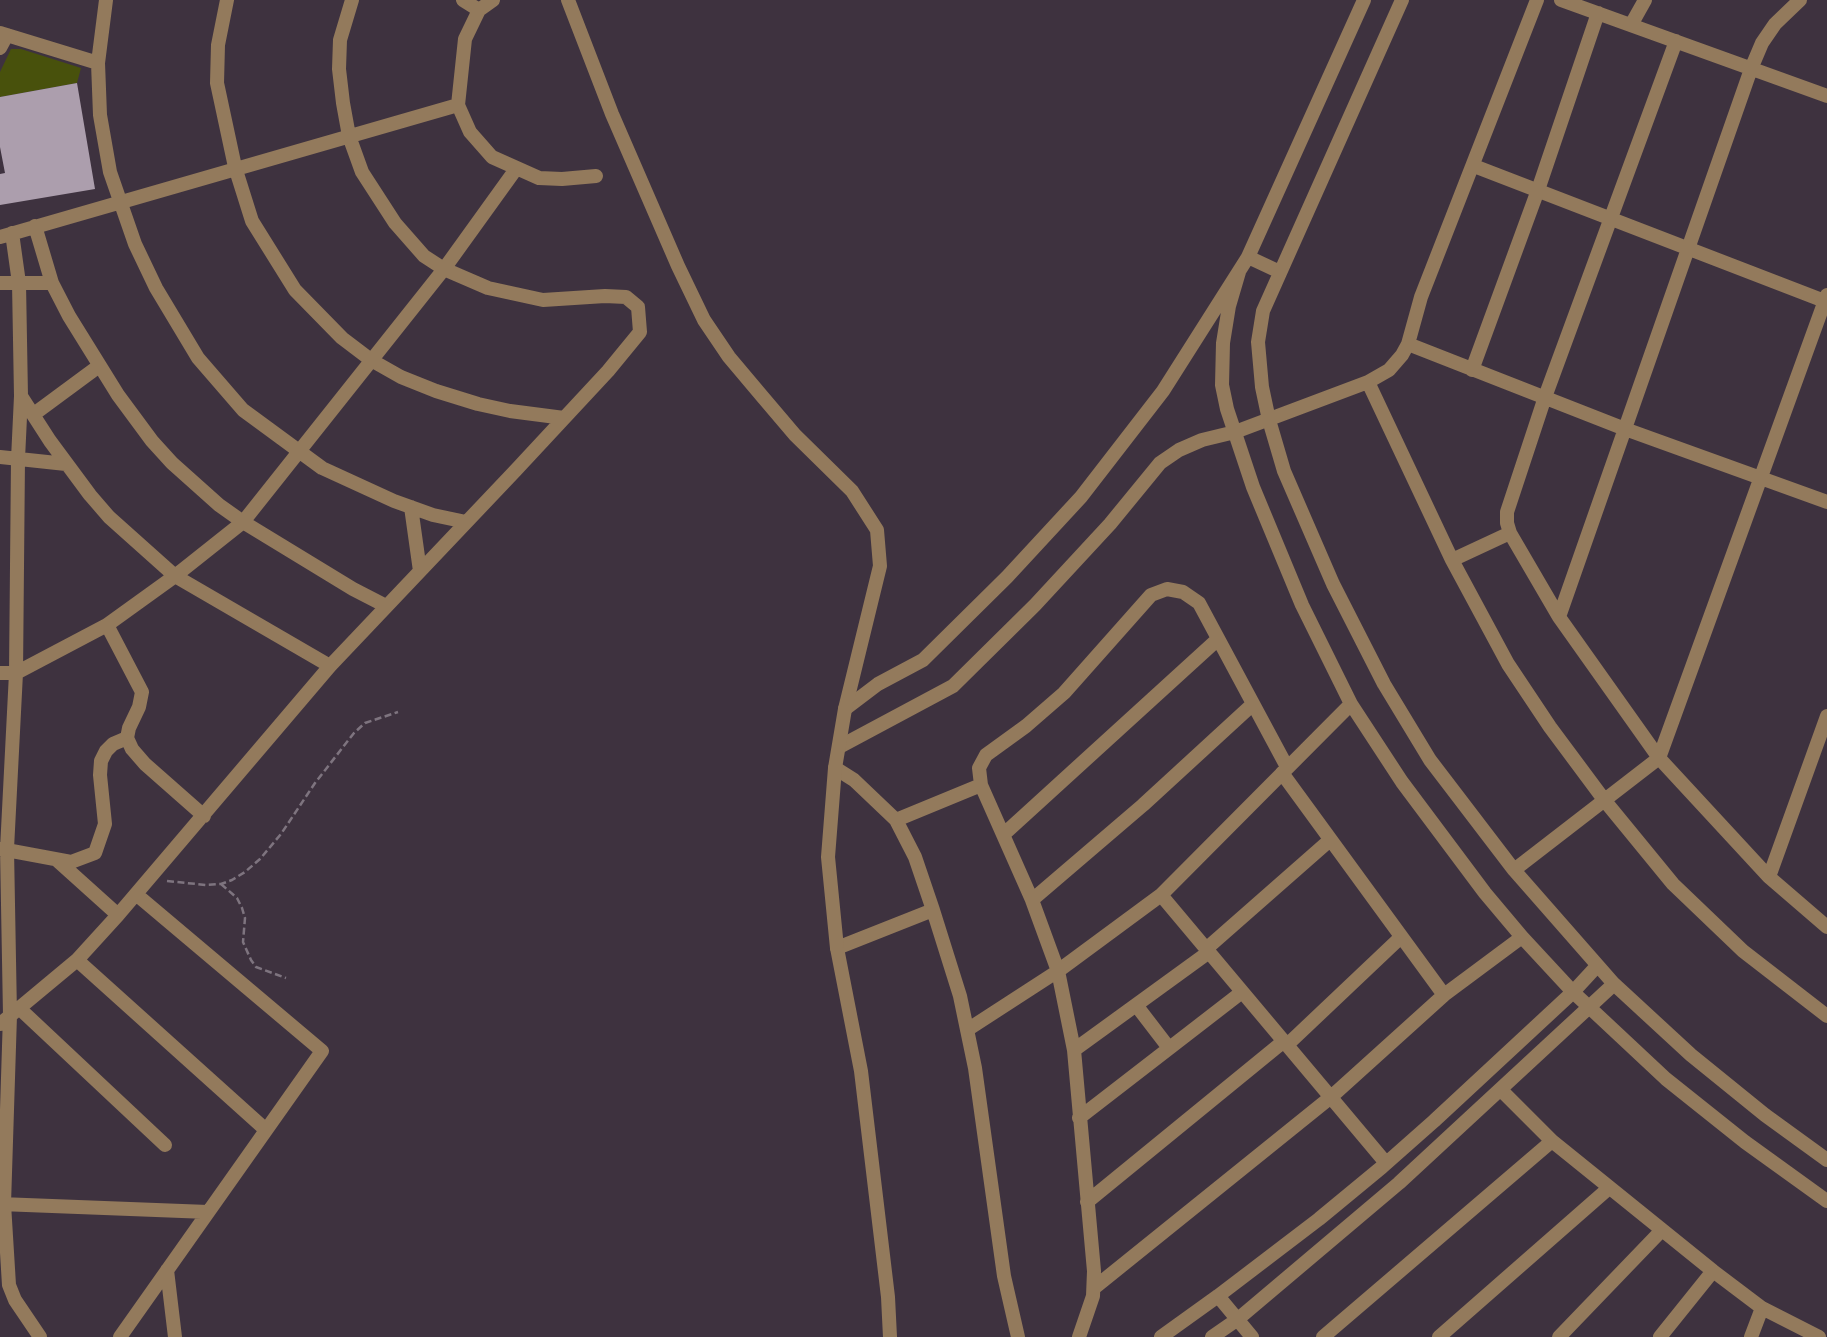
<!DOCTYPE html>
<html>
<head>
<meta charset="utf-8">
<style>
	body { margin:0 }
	canvas { display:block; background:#3e323f }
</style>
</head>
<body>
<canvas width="1827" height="1337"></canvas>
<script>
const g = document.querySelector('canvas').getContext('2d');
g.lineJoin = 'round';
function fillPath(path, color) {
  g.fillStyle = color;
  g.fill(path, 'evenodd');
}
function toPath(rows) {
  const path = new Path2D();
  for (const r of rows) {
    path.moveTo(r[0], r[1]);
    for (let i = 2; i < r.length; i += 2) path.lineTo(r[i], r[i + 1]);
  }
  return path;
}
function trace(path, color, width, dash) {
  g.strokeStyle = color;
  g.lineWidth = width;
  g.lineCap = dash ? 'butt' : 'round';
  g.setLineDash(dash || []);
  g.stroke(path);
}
const green = toPath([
	[11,49,21,49,81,68,77,83,0,97,0,72]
]);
const building = toPath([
	[77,83,95,189,0,205,0,174,5,173,0,147,0,97]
]);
const path = toPath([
	[167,881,206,885,221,884,232,880,245,872,260,859,281,834,315,783,354,733,365,723,398,712],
	[221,884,237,898,242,908,245,918,243,942,251,960,256,967,286,978]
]);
const minor = toPath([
	[106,0,98,63,100,115,110,172,135,244,156,288,198,358,243,410,322,468,394,501,433,515,466,522],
	[227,0,218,45,217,83,235,167,252,221,295,290,342,338,371,360,401,377,436,391,478,404,510,411,564,418],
	[463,0,479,10],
	[493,0,479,10,465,39,458,105,470,132,492,157,539,178,562,179,596,176],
	[1402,0,1263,311,1258,342,1262,387,1269,420,1284,471,1333,584,1384,684,1430,760,1514,870,1614,984,1691,1055,1765,1115,1827,1160],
	[1561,0,1827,96],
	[1631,25,1645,0],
	[0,33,98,63],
	[1676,41,1545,397,1507,512,1507,523,1510,533,1559,617,1659,758,1769,877,1827,927],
	[0,48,7,35],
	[1474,166,1827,302],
	[35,226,52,283,69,316,118,395,152,441,172,463,219,505,243,522,353,589,386,606],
	[12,233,19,283,21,396,18,459,16,673,7,849,10,1015,4,1204,9,1285,15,1300,40,1337],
	[0,237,458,105],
	[1248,257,1280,272],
	[1239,272,1229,306,1223,343,1222,385,1227,409,1253,487,1302,605,1351,704,1402,782,1485,893,1522,937,1573,992,1666,1079,1745,1142,1827,1201],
	[0,283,52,283],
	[1408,344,1625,429,1827,502],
	[1472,370,1538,190,1598,13],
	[1368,382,1389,370,1402,355,1408,344,1421,297,1537,0],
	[21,396,50,441,90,495,109,517,175,576,330,666],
	[34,414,99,366],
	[0,457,66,464],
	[411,507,420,571],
	[1452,560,1508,664,1550,727,1605,801,1673,884,1743,951,1827,1016],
	[1559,617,1751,69,1762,43,1775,24,1800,0],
	[107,625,142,692,139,707,129,728,127,738,132,749,145,764,204,816],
	[0,673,16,673,107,625,175,576,243,522,444,269,516,169],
	[845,709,878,684,923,660,1007,577,1081,497,1163,391,1248,257,1364,0],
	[839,747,953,686,1035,605,1110,524,1160,463,1179,450,1202,440,1235,432,1368,382,1452,560,1510,533],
	[835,768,854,780,896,820,915,857,933,910,960,996,975,1068,1004,1276,1018,1337],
	[1282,773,1444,995],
	[981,785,979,768,986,755,1026,726,1064,693,1151,595,1167,589,1183,592,1199,603,1287,767],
	[896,820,981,785,1032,900,1058,971,1074,1050,1094,1271,1093,1296,1079,1337],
	[1004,834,1218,639],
	[1,849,71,862,95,853,105,824,100,775,101,761,106,751,113,744,127,738],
	[58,861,118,915],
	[1514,870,1659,758,1827,295],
	[1769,877,1827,716],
	[1161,895,1386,1163],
	[1032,900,1143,805,1253,704],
	[837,948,933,910],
	[1206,949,1330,840],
	[77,960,266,1130],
	[1136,1005,1169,1048],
	[19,1008,165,1145],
	[0,1024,77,960,118,915,330,666,515,471,608,371,640,332,638,307,626,297,605,296,543,300,488,288,444,269,424,256,395,223,362,172,349,136,343,103,339,69,340,40,352,0],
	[967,1030,1058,971,1161,895,1351,704],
	[1287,1045,1401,937],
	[1074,1050,1209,952],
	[1501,1090,1552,1141,1713,1271,1762,1308,1819,1337],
	[1079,1118,1242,992],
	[1087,1202,1284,1041],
	[0,1204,208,1212],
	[167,1270,175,1337],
	[1094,1288,1331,1097,1444,995,1522,937],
	[1218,1296,1252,1337],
	[120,1337,322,1051,137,895],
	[1161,1337,1218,1296,1319,1219,1382,1167,1434,1121,1573,992,1597,966],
	[1212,1337,1238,1319,1399,1183,1614,984],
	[1323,1337,1552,1141],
	[1439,1337,1609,1188],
	[1559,1337,1662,1230],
	[1660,1337,1713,1271],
	[1751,1337,1762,1308]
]);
const tertiary = toPath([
	[568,0,612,114,678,266,704,320,729,357,761,395,795,435,852,491,877,530,880,566,845,709,835,768,828,857,837,948,861,1071,888,1297,890,1337]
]);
fillPath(green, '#48510c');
fillPath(building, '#ac9ead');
trace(path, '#7e747f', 2.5, [7, 3.5]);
trace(minor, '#937a5c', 14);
trace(tertiary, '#937a5c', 14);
</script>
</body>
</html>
